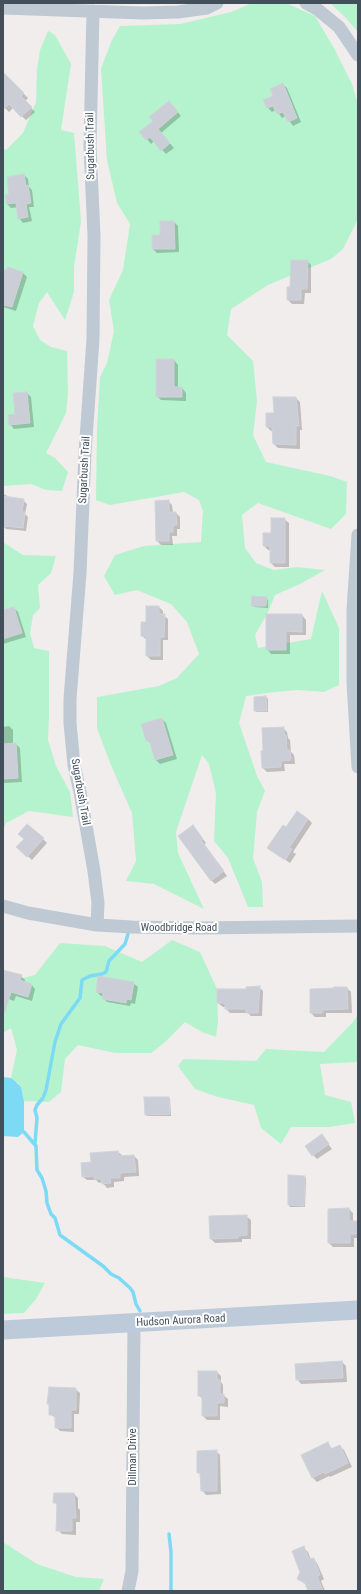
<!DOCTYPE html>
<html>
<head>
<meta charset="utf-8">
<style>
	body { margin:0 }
	#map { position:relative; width:361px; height:1594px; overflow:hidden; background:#f0edec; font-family:"Roboto Condensed",sans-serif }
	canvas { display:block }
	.frame { position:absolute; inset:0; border:4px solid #43505c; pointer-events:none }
</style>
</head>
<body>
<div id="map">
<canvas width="361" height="1594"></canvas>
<div class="frame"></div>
</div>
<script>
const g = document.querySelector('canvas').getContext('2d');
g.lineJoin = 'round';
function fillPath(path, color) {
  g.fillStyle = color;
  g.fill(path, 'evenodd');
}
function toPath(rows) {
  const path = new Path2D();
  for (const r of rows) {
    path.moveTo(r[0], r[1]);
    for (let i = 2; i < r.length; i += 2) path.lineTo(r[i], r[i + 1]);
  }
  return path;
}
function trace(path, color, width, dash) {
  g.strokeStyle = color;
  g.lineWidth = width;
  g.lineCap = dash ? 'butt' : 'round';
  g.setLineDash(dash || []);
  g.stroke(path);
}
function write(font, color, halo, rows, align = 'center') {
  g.font = font + ' "Roboto Condensed",sans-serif';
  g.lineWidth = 4;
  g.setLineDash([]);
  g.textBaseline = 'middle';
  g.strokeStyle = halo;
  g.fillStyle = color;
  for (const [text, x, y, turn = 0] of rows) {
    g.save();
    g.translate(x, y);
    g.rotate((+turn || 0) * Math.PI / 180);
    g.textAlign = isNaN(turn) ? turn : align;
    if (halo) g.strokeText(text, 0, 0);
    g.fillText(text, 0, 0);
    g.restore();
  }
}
const green = toPath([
	[252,3,286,3,315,16,334,48,352,84,358,104,358,219,343,249,331,259,268,285,231,309,227,335,253,361,257,401,253,435,266,462,330,476,347,482,346,514,331,529,258,503,242,515,245,548,256,563,274,570,298,567,325,570,300,584,275,595,268,612,255,635,258,648,311,639,322,591,339,628,339,685,324,692,298,690,275,692,246,696,239,723,257,776,265,791,257,812,253,858,262,882,263,907,248,907,228,858,214,841,216,793,209,764,202,755,176,832,178,853,204,909,154,884,126,881,136,861,132,813,110,763,97,728,97,697,159,686,177,678,199,654,187,622,171,604,137,590,115,595,104,576,115,555,144,546,201,542,203,511,199,500,184,492,110,505,96,500,97,428,100,377,107,363,114,331,109,300,123,270,130,224,117,203,107,160,101,69,111,42,120,26,180,24,231,12],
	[330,3,358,3,358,32,345,17],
	[48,31,55,35,71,64,61,130,74,133,81,221,74,267,74,292,65,320,47,292,39,303,33,326,40,340,51,347,67,351,68,393,66,413,46,453,55,458,68,472,62,491,46,490,31,484,3,486,3,149,6,150,23,133,36,102,37,69,40,50],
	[3,542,23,555,56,556,51,573,38,585,40,608,33,615,30,633,34,648,49,651,49,716,48,740,56,766,70,792,73,817,29,811,6,823,3,830],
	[172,940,200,952,217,989,218,1022,216,1037,202,1032,185,1022,164,1043,151,1053,115,1053,78,1045,65,1059,61,1092,49,1102,24,1101,21,1087,18,1083,11,1078,17,1050,11,1028,3,1033,3,983,35,975,60,943,105,946,142,962],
	[358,1014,358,1062,320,1064,325,1095,351,1102,355,1123,329,1127,291,1127,281,1144,261,1128,254,1105,218,1097,195,1089,178,1066,183,1059,256,1061,266,1049,324,1052,353,1022],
	[3,1277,45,1283,36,1299,24,1313,3,1314],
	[3,1542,37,1564,76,1577,104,1579,99,1591,3,1591]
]);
const water = toPath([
	[3,1077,11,1078,15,1081,21,1087,24,1101,24,1132,18,1137,3,1136]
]);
const shadow = toPath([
	[3,73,28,98,25,101,35,112,26,120,13,108,9,112,3,106],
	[283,84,287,88,301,122,293,126,286,116,282,118,276,110,272,112,268,108,264,101,274,96],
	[173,106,181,116,161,133,174,148,166,154,154,141,151,144,141,132],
	[24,175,28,179,29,187,32,190,34,207,29,207,32,221,23,223,19,218,18,207,11,208,7,204,10,195],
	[161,222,174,222,178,226,179,252,157,253,153,249,161,236],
	[307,261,311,265,311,293,305,293,304,304,292,304,288,300,291,288],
	[3,270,23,273,27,277,16,311,3,307],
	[157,360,174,360,178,365,178,388,182,388,186,393,186,401,161,400,157,396],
	[27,393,31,397,34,427,14,429,10,424],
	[296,398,300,402,302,430,300,430,300,449,278,448,274,444,274,431,271,431,267,427,275,414],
	[3,494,6,495,10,498,23,500,27,504,25,514,28,517,26,531,6,529,3,526],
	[168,501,172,505,173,513,176,513,180,517,180,529,177,529,177,536,172,536,173,545,161,545,157,541],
	[284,519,289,523,289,567,275,567,271,563,271,550,268,550,264,546],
	[266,598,268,600,268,608,254,607,252,605],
	[147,607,159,607,163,611,163,615,168,619,168,640,163,640,163,660,151,660,147,656,147,640,142,636,147,623],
	[14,608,18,612,26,637,3,644,3,611],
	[302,615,306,620,306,635,290,635,290,654,271,654,267,649],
	[266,697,268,699,268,712,257,712,255,711],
	[162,719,166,723,177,759,160,764,156,760,151,744,147,740],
	[9,726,13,730,13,744,16,744,20,748,22,782,4,783,3,782,3,727],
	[283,728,287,732,288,738,290,740,291,752,294,755,295,764,284,764,285,771,267,772,263,768],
	[308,819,312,823,293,852,296,854,290,863,268,848,286,829],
	[197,831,206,843,204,845,227,876,215,884,211,880],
	[43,839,47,843,32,860,22,851],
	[21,976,25,980,25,982,31,984,35,989,32,1001,16,996,14,1001,3,997,3,977],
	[133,983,138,987,135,1004,131,1003,130,1006,107,1002,103,998,104,996,101,996,97,992],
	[259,987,263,991,262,1016,251,1016,248,1013,230,1013,226,1009,226,1007,223,1007,218,1003,247,990],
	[347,988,351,992,352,1013,326,1013,326,1017,315,1017,311,1013],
	[169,1098,170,1099,171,1116,147,1116,146,1114],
	[322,1136,332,1149,317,1159,313,1155],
	[118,1152,123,1156,134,1156,138,1160,139,1176,124,1177,124,1181,114,1182,114,1187,107,1188,102,1182,99,1183,96,1180,87,1180,82,1176,92,1163],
	[304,1177,306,1178,305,1207,290,1207,289,1205],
	[349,1209,353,1213,353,1222,358,1222,358,1238,354,1238,354,1247,333,1247,329,1243,329,1210],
	[246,1216,251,1220,251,1239,242,1239,242,1242,215,1243,211,1239],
	[342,1362,346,1366,347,1382,301,1384,297,1379],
	[217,1372,221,1376,221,1382,223,1385,223,1395,228,1399,228,1407,220,1406,220,1420,207,1420,203,1416,203,1399,199,1396],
	[50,1388,75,1389,80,1393,79,1414,74,1414,74,1432,60,1431,56,1427,56,1418,50,1414,50,1406,48,1404],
	[328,1444,333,1450,340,1446,344,1450,352,1467,330,1477,329,1476,317,1482,313,1478],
	[216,1451,220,1455,221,1494,206,1495,202,1490,202,1476,198,1472],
	[74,1494,78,1498,78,1508,80,1510,80,1522,76,1522,76,1535,62,1534,58,1530,58,1506,54,1502],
	[304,1548,308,1552,311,1560,313,1559,317,1563,324,1579,321,1581,325,1591,309,1591,307,1585,298,1579,301,1572]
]);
const stream = toPath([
	[24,1132,36,1146,37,1170,42,1178,46,1191,47,1203,51,1214,55,1218,60,1235,103,1266,111,1274,119,1278,130,1288,133,1292,136,1304,140,1311],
	[35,1143,37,1118,35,1110,37,1105,43,1098,46,1090,55,1042,61,1024,80,998,82,980,90,976,102,974,106,972,109,961,125,944,128,934],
	[169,1534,171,1552,171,1591]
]);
const building = toPath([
	[3,72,24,93,21,96,32,107,21,117,9,104,3,110,3,72],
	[283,83,297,118,288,122,283,112,277,114,273,106,267,108,263,100,273,96,270,89,283,83],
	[169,101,178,112,158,129,170,143,161,151,150,137,146,140,139,132,153,121,149,117,169,101],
	[24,174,26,186,28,185,31,203,26,204,28,217,18,219,16,203,6,204,5,195,9,194,7,177,24,174],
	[160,221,174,221,175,249,152,249,152,235,160,235,160,221],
	[291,260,308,260,307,289,301,289,301,300,287,300,287,287,290,287,291,260],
	[8,267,23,272,12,307,3,305,3,269,7,270,8,267],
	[156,359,174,359,174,387,182,387,182,397,156,397,156,359],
	[27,392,30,423,9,425,8,415,15,414,13,393,27,392],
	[273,397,296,397,299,426,296,426,296,445,273,444,272,427,266,427,266,413,274,413,273,397],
	[3,496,24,499,22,512,25,512,23,528,3,526,3,496],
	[169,500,169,512,176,512,177,525,173,525,173,532,169,532,169,541,156,541,155,501,169,500],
	[271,518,285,518,285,563,270,563,270,546,263,546,263,533,271,533,271,518],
	[252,596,267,597,266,606,251,606,252,596],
	[146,606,159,606,159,614,165,614,164,637,160,637,160,656,146,656,146,636,141,636,141,622,146,622,146,606],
	[14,607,22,633,3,639,3,610,14,607],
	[266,614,302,614,302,632,286,631,286,650,266,650,266,614],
	[266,696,267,711,254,711,254,697,266,696],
	[162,718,173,755,155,760,149,740,146,741,141,724,162,718],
	[284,727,284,735,286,735,287,750,290,750,291,760,281,761,281,767,262,768,261,751,263,751,262,728,284,727],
	[16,743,18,778,3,779,3,744,16,743],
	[297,811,308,819,289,848,292,849,285,860,267,848,283,825,286,827,297,811],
	[27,824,44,838,27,857,16,847,24,839,18,834,27,824],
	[193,825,203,839,201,840,224,871,211,881,178,836,193,825],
	[3,970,22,975,20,980,32,984,28,997,11,992,5,1012,3,1012,3,970],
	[98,976,134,982,131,1000,127,999,126,1003,102,999,103,993,96,992,98,976],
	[260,986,258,1013,246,1013,246,1009,225,1009,225,1003,217,1003,217,989,246,989,246,987,260,986],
	[334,987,347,987,348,1009,322,1010,322,1013,310,1013,310,989,334,988,334,987],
	[144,1097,169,1097,170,1114,145,1115,144,1097],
	[322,1134,329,1144,312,1156,305,1146,322,1134],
	[118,1151,119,1156,134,1155,136,1172,120,1173,120,1178,110,1178,111,1183,102,1184,101,1179,94,1179,94,1176,82,1177,81,1163,91,1162,90,1153,118,1151],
	[288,1175,305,1176,304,1206,288,1205,288,1175],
	[349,1208,349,1221,358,1221,358,1234,350,1234,350,1243,328,1243,328,1209,349,1208],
	[247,1215,247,1235,238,1236,238,1238,210,1239,209,1216,247,1215],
	[342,1361,343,1378,296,1380,295,1364,342,1361],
	[198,1371,217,1371,217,1380,220,1380,220,1394,224,1394,224,1403,217,1403,217,1416,202,1416,202,1396,198,1396,198,1371],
	[49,1387,76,1388,76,1410,71,1410,71,1428,55,1428,55,1415,49,1415,49,1404,47,1404,49,1387],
	[328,1442,331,1449,340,1445,348,1463,325,1474,324,1472,312,1478,301,1455,328,1442],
	[217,1450,217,1491,201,1491,200,1473,197,1473,197,1451,217,1450],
	[54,1493,74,1493,76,1518,72,1518,72,1531,56,1531,57,1503,53,1503,54,1493],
	[304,1546,309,1559,314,1558,320,1575,317,1576,323,1591,308,1591,305,1583,297,1579,300,1572,292,1551,304,1546]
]);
const street = toPath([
	[306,3,317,9,339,27,358,55],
	[3,8,143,13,178,12,207,8,217,3],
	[93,11,90,146,94,236,93,339,85,453,80,573,70,699,70,723,74,765,80,792,94,871,98,903,97,925],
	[358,535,353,610,353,682,358,767],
	[3,906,28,913,97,925,132,927,200,928,358,926],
	[128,1591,132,1571,134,1323]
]);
const secondary = toPath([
	[3,1330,358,1310]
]);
const streetNames = [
	["Sugarbush Trail",91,146,-91],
	["Sugarbush Trail",85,470,-87],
	["Sugarbush Trail",80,792,80],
	["Woodbridge Road",179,928],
	["Hudson Aurora Road",181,1321,-3],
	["Dillman Drive",133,1457,-90]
];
fillPath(green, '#b5f3ce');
fillPath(water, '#7ddaf5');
fillPath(shadow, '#0003');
trace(stream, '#7ddaf5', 3.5);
fillPath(building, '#cbced6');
trace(building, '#d0d3da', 1);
trace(street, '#bec9d4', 13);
trace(secondary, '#bdcad9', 19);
write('11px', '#43505c', '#fff', streetNames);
</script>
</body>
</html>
